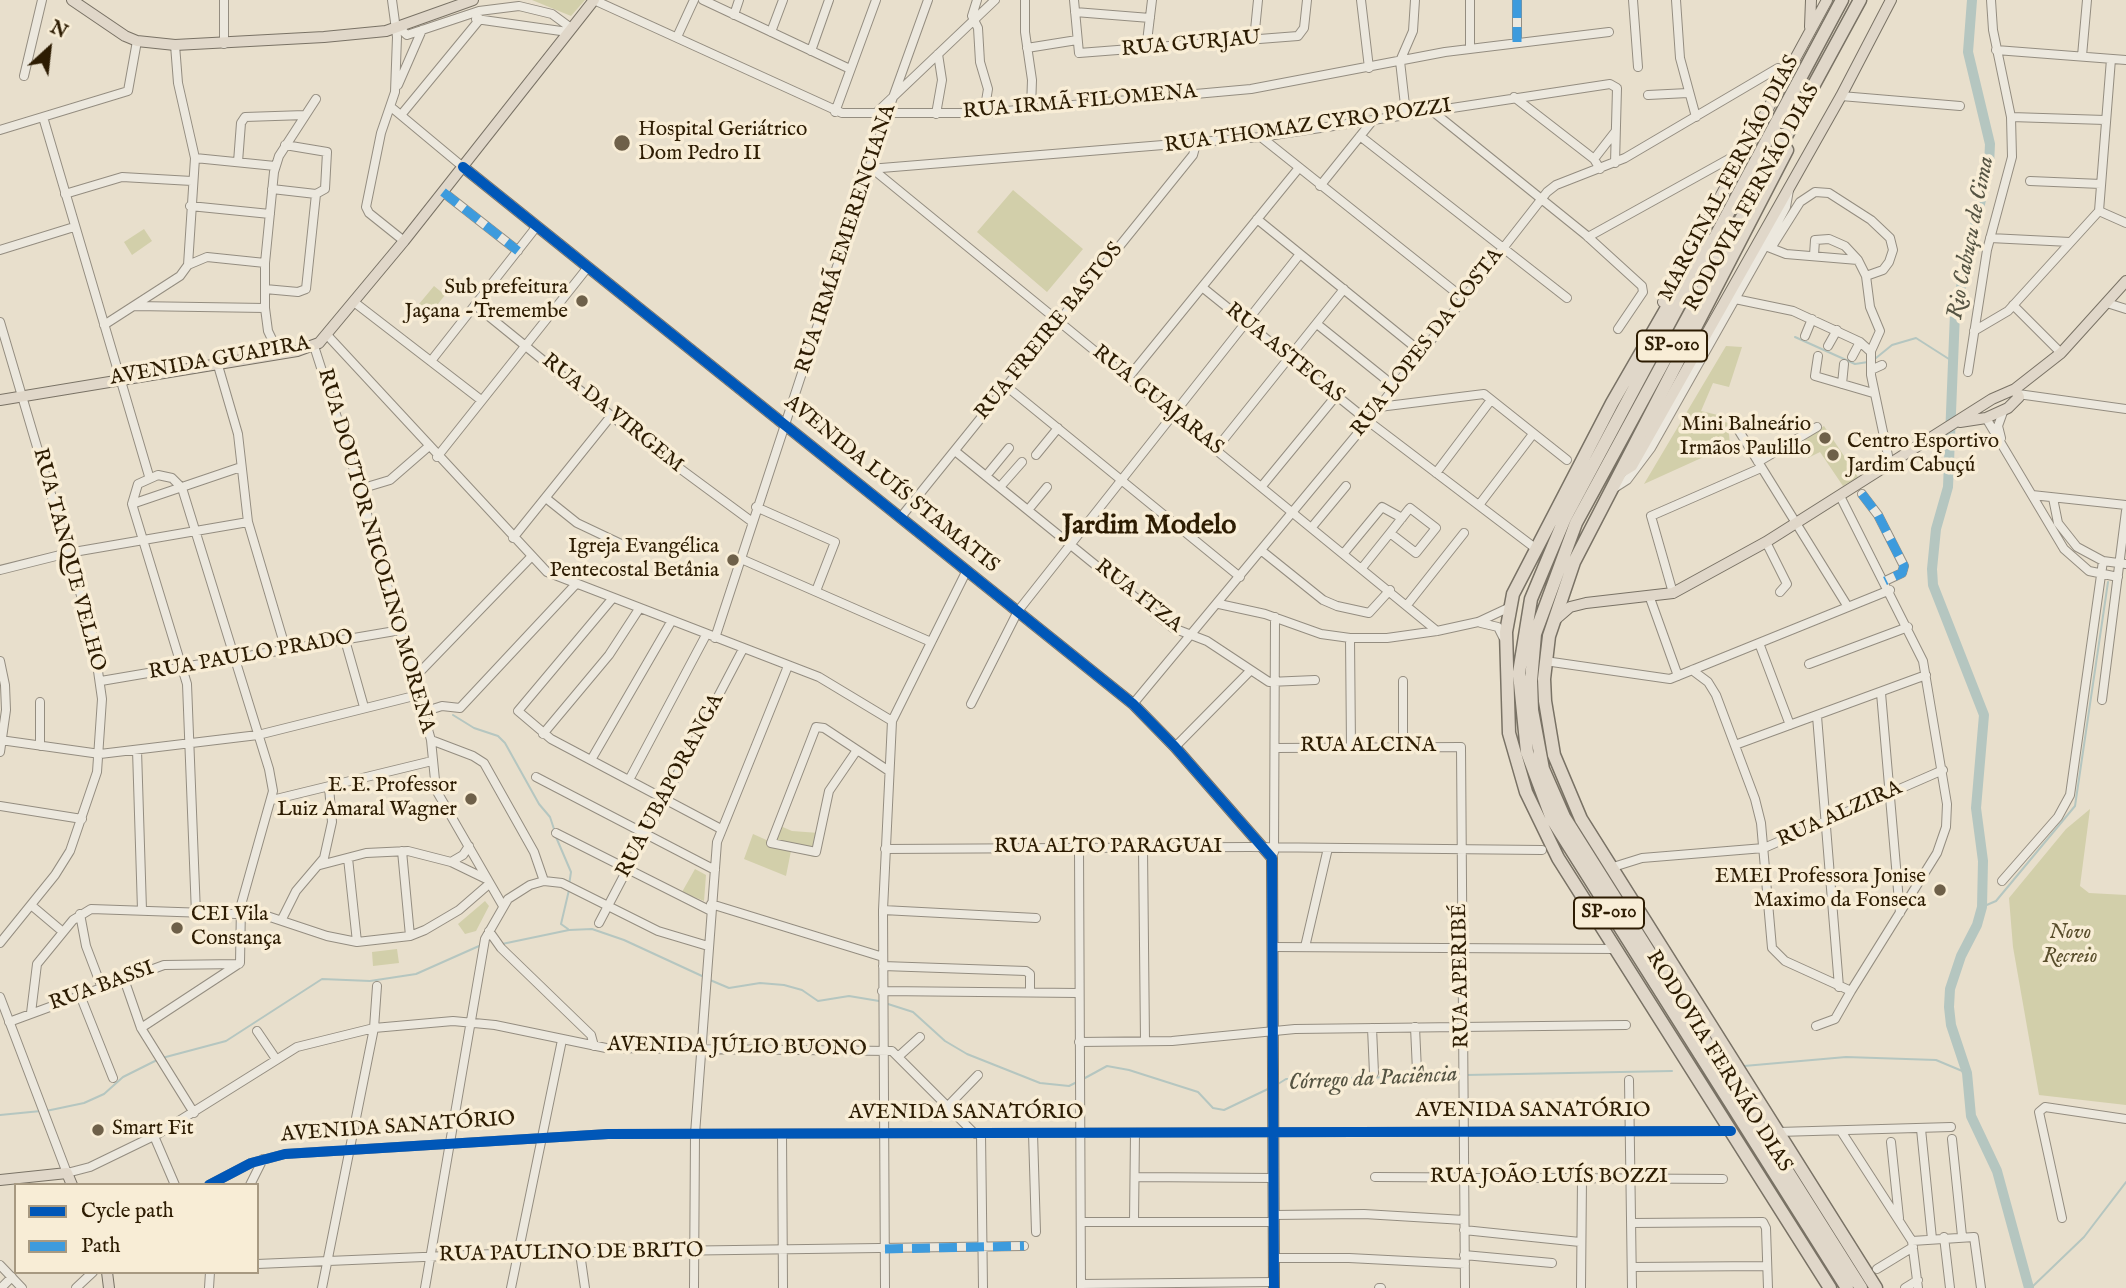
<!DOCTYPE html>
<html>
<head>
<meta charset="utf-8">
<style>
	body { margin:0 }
	#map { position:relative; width:2126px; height:1288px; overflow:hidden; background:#e8dfcc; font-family:"IM FELL English",serif }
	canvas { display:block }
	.legend { position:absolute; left:14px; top:1183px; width:245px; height:91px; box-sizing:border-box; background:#f8edd6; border:2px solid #a79981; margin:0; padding:9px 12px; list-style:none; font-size:21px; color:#2d1c02 }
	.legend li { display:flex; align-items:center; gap:14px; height:35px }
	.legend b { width:35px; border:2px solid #a79981 }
	.north { position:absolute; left:14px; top:14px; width:70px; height:70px; -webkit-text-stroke:5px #f8edd6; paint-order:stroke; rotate:27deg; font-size:19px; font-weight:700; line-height:28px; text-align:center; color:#2d1c02 }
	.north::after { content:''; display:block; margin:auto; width:24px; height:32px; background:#2d1c02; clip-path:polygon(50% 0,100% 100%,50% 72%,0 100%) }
</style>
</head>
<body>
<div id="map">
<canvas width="2126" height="1288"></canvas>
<ul class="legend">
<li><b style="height:9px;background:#0057b8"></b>Cycle path</li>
<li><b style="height:9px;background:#3d9bdd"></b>Path</li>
</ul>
<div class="north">N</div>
</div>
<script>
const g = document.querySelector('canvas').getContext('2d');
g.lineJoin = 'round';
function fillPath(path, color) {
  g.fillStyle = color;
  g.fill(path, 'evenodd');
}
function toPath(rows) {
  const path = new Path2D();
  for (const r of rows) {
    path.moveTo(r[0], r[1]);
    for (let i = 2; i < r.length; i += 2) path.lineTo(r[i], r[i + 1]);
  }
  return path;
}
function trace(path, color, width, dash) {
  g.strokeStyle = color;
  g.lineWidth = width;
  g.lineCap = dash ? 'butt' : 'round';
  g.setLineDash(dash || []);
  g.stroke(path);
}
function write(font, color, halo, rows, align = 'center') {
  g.font = font + ' "IM FELL English",serif';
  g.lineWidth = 7;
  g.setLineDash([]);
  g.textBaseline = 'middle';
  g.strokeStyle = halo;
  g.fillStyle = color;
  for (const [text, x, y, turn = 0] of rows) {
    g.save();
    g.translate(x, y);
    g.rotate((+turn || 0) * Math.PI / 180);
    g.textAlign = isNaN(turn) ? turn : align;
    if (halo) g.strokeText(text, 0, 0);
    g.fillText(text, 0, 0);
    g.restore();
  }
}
const green = toPath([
	[532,0,585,0,571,16],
	[1013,190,1083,249,1047,292,977,232],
	[144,229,152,241,132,255,124,242],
	[434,286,445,295,431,313,419,304],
	[1726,346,1742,347,1729,387,1713,383,1701,411,1722,416,1721,420,1728,423,1730,445,1644,484],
	[1824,426,1858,477,1843,486,1820,452,1808,458,1797,442],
	[2090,809,2080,886,2089,893,2126,895,2126,1105,2039,1095,2013,947,2009,898,2066,829],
	[778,825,792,831,819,833,814,857,791,851,786,876,744,859,753,834,771,842],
	[695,869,706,875,704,901,682,892],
	[485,901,489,906,476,931,465,934,458,924],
	[397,949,399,963,373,966,372,952]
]);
const stream = toPath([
	[1795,337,1855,364,1868,362],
	[1876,358,1892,345,1916,338,1952,361],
	[453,715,474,728,498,736,505,743,539,804,550,817,554,829],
	[556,837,571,872,569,885],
	[1982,907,1996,901,2075,806,2108,582],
	[568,929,561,924,569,890],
	[502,944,569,930,592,929,624,940,702,976],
	[710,980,729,988,760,983,784,985,802,990,818,1001,849,996,879,1001],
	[888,1004,913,1012,945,1041,967,1054,1040,1083,1069,1086,1077,1082],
	[162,1058,226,1041,322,979,370,981,416,974,479,946],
	[1744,1066,1846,1057,1936,1060,1967,1073],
	[1466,1075,1672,1071],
	[1085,1078,1107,1066,1129,1070,1198,1092,1213,1108,1224,1110,1270,1088],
	[1278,1084,1286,1079,1460,1076],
	[46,1111,84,1103,104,1094,123,1077,157,1060],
	[0,1115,41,1111],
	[2031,1288,2084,1237,2126,1182]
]);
const river = toPath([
	[1972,0,1968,52,1990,144,1989,165,1955,313,1948,487,1936,529,1932,569,1933,585,1984,715,1976,808,1983,861,1982,907,1977,925,1961,956,1950,989,1949,1007,1951,1025,1967,1073,1971,1116,1997,1171,2029,1288]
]);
const minor = toPath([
	[392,0,397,37,395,92,381,133,366,207,369,213,404,241],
	[594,0,842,113,984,113,1251,89,1445,52,1609,32],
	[703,0,850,69],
	[977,0,972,16,978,28,980,62,988,89,984,113],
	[1025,0,1025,32,1032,80,1031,108],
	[1074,0,1079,53,1298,36,1304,28,1307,0],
	[1361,0,1369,68],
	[1470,0,1470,49],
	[1517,0,1517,42],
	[1633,0,1638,67],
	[1676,0,1680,58,1696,117],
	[1075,12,1150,18],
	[734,15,739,0],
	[476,19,568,32],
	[396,25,407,35,479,11,519,6,552,14,571,28],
	[771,32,783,0],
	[677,37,694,0],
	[1254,40,1258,0],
	[224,44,224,0],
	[1027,48,1077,40],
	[1146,50,1152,0],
	[1996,50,2126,60],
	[811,51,829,0],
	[2082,56,2087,0],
	[24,76,42,0],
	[398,85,422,30],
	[1648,95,1688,93],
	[1841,96,1960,106],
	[1514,97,1594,159,1600,169],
	[391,107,463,167],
	[1431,110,1586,235,1642,286,1643,292,1618,329],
	[835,112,876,0],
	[875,114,995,0],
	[936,114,942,80,938,54],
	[1406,114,1400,61,1413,31,1415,0],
	[401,115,480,19],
	[43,117,149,476],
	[2011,117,2105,120],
	[0,130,128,91,137,41],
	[1360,136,1567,298],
	[1261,137,1463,298],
	[285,145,327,152,325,189,316,194],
	[195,158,275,166],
	[1594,159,1615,132],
	[238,162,241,123,245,117,305,115],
	[869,169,1261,137,1610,84,1617,88,1615,163],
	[875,171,1437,631],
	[2030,181,2101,184],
	[1320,186,1373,120],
	[272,189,316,194],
	[443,192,518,251],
	[65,194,122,177,192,181],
	[190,206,270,214],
	[2099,211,2126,223],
	[1257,219,1421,352],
	[1588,237,1745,150],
	[1990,238,2070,242],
	[1768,247,1786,254,1858,260,1866,276,1870,307,1880,331,1871,351],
	[1771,248,1800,202,1815,192,1829,193,1871,220,1890,238,1893,250,1889,262,1883,270,1866,276],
	[0,250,74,227],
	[1814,255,1815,240,1829,239,1845,246,1858,260],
	[188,265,207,257,265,263],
	[1202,287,1368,421,1535,548],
	[265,289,298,292,306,289,316,194],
	[1735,299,1793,311,1860,342,1871,352,1871,370],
	[354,302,481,400],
	[2107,303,2126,309],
	[475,305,640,439,751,521],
	[2013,305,2061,353],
	[134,306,265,308],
	[0,322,93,636,102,699,97,772,70,851,55,875,0,943],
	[1317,324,1394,386],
	[104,325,180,276,188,265,195,158,178,83,175,45],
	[1974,331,2008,311,2099,211,2111,59],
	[328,336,547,572,819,677,892,721],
	[1805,336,1812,319],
	[314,346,360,489,423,712,431,740,436,790,503,906],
	[1828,346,1837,330],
	[279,354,268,331,265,308,265,263,274,172,279,156,316,99],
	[1818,356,1815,376,1873,393],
	[1852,357,1860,342],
	[431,361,537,226],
	[217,362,238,434,248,522,286,650],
	[1882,365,1871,370,1871,375,1890,465],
	[1968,372,1987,250,2012,157,2011,117,1993,30,1991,0],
	[1128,378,1298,169],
	[1842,384,1844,364],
	[1006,386,1240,577],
	[2018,394,2126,409],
	[1379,407,1484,394,1567,460],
	[1986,418,2064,549,2089,571,2118,577],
	[1739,431,1848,607],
	[2001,438,1998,426,2003,412],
	[1216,449,1344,289],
	[955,451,1173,628,1207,641,1269,682,1315,680],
	[1036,455,1058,428],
	[437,457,588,267],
	[1758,462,1817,427],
	[1436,473,1491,400],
	[986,476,1009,448],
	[1262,486,1336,396],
	[1000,487,1022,462],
	[360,489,390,480,428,447],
	[1613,489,1627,480,1651,448,1765,246,1786,207,1789,190],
	[1862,494,1878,515,1904,566,1902,573,1885,581],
	[2032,495,2126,505],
	[2053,498,2058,523,2077,547,2103,561,2126,564],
	[547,499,577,523,634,550],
	[132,504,241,467],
	[1479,505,1533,434],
	[756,507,835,542,816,591],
	[1028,510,1047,487],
	[901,517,1193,155,1196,144],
	[1312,527,1346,486],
	[513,538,611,416],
	[1766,542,1787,584,1780,592],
	[1262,551,1323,600,1337,606,1369,613,1390,590],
	[1344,553,1382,507,1402,518],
	[739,558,931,642],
	[1362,568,1390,533,1409,509,1410,508,1436,528,1416,553,1390,533],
	[0,570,68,553,248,522],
	[1673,593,1651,516,1761,468],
	[1650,598,1678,676],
	[612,599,518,711,551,739,721,829],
	[1219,604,1265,614,1321,634,1350,638,1387,638,1437,631,1478,622,1508,608],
	[1407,605,1464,533],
	[1481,623,1498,627,1503,637],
	[715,638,887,114,928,0],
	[1350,638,1351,747],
	[345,640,364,707],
	[1759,643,1790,725],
	[0,661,5,685,6,710,0,752],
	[1545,661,1670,679,1890,590],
	[1809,664,1908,627],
	[1692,670,1708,682,1716,695,1755,799,1761,823,1772,948,1785,961,1851,991,1937,853,1946,827,1947,804,1923,661,1840,496],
	[414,678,531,557],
	[101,681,401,630],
	[1403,681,1403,747],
	[1881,693,1900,913],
	[2102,700,2126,511],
	[971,704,1018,611,1300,254],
	[1133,704,1368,421,1547,192,1556,185,1625,158,1778,68,1788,72],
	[423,712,442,706,460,708,576,584],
	[1817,716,1839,987],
	[543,734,609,655,639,609],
	[0,740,100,754,258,735,418,695],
	[431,740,473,756,484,763,534,852,544,881],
	[1735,745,1926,675],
	[40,746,40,702],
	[1175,747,1250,671],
	[1275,748,1461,747,1465,1288],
	[137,750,142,910],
	[857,750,829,791,816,852,771,843,816,727,824,728,889,771],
	[591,760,671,622],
	[536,777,715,870],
	[629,780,706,635],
	[272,800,432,761],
	[0,806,82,819],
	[556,833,711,911],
	[1143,848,1145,1041],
	[885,849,1249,847,1542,850],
	[1079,849,1081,1288],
	[402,851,410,936],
	[1274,852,1275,617],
	[348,858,357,942],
	[451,862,463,855,469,846],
	[320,865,366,853,408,851,451,862,484,878],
	[1610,868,1642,858,1764,848,1943,770],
	[2002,881,2058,817,2070,795,2103,561],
	[711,904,883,957],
	[31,905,63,932],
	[883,910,1036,918],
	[80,914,86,946,102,988],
	[282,919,296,891,324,858,332,822,329,787],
	[599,923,743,649],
	[489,931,501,948,591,1035,594,1046],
	[1273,947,1615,949],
	[1305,947,1328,848],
	[883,966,1026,971,1030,974,1030,992],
	[124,979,141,1028,194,1113],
	[882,991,1078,993],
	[80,995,113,1078],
	[0,997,67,1173,90,1167,158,1134,297,1047,374,1028,453,1021,495,1025,606,1048,892,1051,975,1134],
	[31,1013,37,964,73,920,91,909,264,915,327,936,357,942,410,936,425,930,459,910,489,884],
	[9,1022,164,965,239,964],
	[1816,1026,1835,1019,1851,991],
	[1415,1027,1417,1071],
	[141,1028,240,963,241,905,273,791,269,769,182,488,172,478,158,475,138,484,132,504,187,684,196,914],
	[1372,1028,1374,1073],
	[257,1031,276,1059],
	[1079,1042,1172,1041,1295,1029,1626,1025],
	[899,1056,920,1037],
	[1629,1080,1632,1288],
	[948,1106,978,1075],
	[1921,1129,1932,1239],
	[1841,1131,1912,1241,1974,1237,1981,1288],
	[1778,1132,1951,1127],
	[1033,1133,1036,1232],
	[782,1134,783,1288],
	[981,1134,983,1288],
	[154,1136,175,1185],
	[1952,1139,1962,1236],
	[1891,1142,1899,1218],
	[1135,1177,1273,1178],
	[1375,1177,1723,1179],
	[209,1185,251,1163,285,1154,608,1134,1731,1131],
	[250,1185,263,1159],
	[1273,1215,1364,1214,1464,1220],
	[2062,1218,2039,1112,2045,1107,2126,1119],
	[1134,1221,1135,1133],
	[1081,1222,1273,1222],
	[1631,1223,1763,1222,1766,1228,1768,1288],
	[1464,1230,1580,1242],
	[1944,1237,1950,1288],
	[1912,1241,1918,1288],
	[580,1253,585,1288],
	[1464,1255,1552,1263],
	[1273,1258,1349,1258,1465,1264],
	[257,1264,518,1253,1024,1246],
	[0,1265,22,1288],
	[1632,1267,1767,1266],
	[1877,1269,1913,1247],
	[1081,1284,1274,1282],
	[1,1288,12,1277],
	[76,1288,93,1272],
	[209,1288,210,1272],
	[322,1288,374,1028,377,986],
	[425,1288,485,939,508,899,530,885,544,881,562,883,658,931,708,946],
	[511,1288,562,1040],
	[694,1288,695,1134,717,842,788,666],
	[885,1288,883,910,892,721,967,570],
	[1379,1288,1381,1288],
	[1581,1288,1582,1178],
	[1905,1288,1918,1280]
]);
const major = toPath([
	[72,0,125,36,137,41,175,45,324,37,386,31,473,0],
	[1810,27,1811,0],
	[463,167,1133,704,1175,747,1272,858,1274,1288],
	[1663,302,1827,0],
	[0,400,297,351,319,343,404,241,594,0],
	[1960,422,1986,418,2008,408,2019,397,2015,389],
	[1622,472,1632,466,1841,96,1891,0],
	[1555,620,1570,607,1586,603,1673,593,1766,542,1992,399,2015,389,2061,353,2126,281],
	[0,1180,67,1173,72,1185],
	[107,1272,109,1288]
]);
const highway = toPath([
	[1842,0,1565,518,1531,599,1519,673,1527,752,1552,819,1847,1288],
	[1860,0,1576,523,1535,634,1531,681,1532,710,1543,769,1564,817,1861,1288],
	[1787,150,1574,562,1549,636,1544,679,1545,701,1554,755,1581,819,1876,1288],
	[1706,240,1612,403,1513,594,1506,632,1509,733,1526,792,1558,858,1830,1288]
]);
const quiet = toPath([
	[1517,0,1517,42],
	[443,192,518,251],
	[1862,494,1878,515,1904,566,1902,573,1885,581],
	[885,1249,1024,1246]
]);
const cycleway = toPath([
	[463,167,1133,704,1175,747,1272,858,1274,1288],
	[209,1185,251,1163,285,1154,608,1134,1731,1131]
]);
const markers = [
	[622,143,9,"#6e6049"],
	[582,301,7,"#6e6049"],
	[1825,438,7,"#6e6049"],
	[1833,455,7,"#6e6049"],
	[733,560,7,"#6e6049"],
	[471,799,7,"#6e6049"],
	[1940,890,7,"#6e6049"],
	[177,928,7,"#6e6049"],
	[98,1130,7,"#6e6049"]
];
const shields = [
	[1672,346,70],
	[1609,913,70]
];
const shieldNames = [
	["SP-010",1672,346],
	["SP-010",1609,913]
];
const streetNames = [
	["RUA GURJAU",1191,45,-5],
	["RUA IRMÃ FILOMENA",1080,103,-5],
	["RUA THOMAZ CYRO POZZI",1308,127,-8],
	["MARGINAL FERNÃO DIAS",1730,179,-62],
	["RODOVIA FERNÃO DIAS",1753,198,-61],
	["RUA IRMÃ EMERENCIANA",847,239,-72],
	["RUA FREIRE BASTOS",1050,332,-51],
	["RUA LOPES DA COSTA",1428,343,-52],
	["RUA ASTECAS",1284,354,39],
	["AVENIDA GUAPIRA",210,362,-10],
	["RUA GUAJARAS",1157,401,39],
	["RUA DA VIRGEM",612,414,39],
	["AVENIDA LUÍS STAMATIS",891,485,39],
	["RUA DOUTOR NICOLINO MORENA",375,551,74],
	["RUA TANQUE VELHO",68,560,75],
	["RUA ITZA",1138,597,38],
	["RUA PAULO PRADO",251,656,-10],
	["RUA ALCINA",1368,747],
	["RUA UBAPORANGA",671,786,-62],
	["RUA ALZIRA",1840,815,-24],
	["RUA ALTO PARAGUAI",1108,848],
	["RUA APERIBÉ",1462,976,-91],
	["RUA BASSI",102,987,-20],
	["AVENIDA JÚLIO BUONO",737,1048,1],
	["RODOVIA FERNÃO DIAS",1718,1062,58],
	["AVENIDA SANATÓRIO",1533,1112],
	["AVENIDA SANATÓRIO",966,1114],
	["AVENIDA SANATÓRIO",398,1128,-4],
	["RUA JOÃO LUÍS BOZZI",1549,1178],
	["RUA PAULINO DE BRITO",571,1254,-1]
];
const poiNames = [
	["Hospital Geriátrico",638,131,"left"],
	["Dom Pedro II",638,155,"left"],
	["Sub prefeitura",568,289],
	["Jaçana -Tremembe",568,313],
	["Mini Balneário",1811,426],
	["Irmãos Paulillo",1811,450],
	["Centro Esportivo",1847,443,"left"],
	["Jardim Cabuçú",1847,467,"left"],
	["Igreja Evangélica",719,548],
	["Pentecostal Betânia",719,572],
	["E. E. Professor",457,787],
	["Luiz Amaral Wagner",457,811],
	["EMEI Professora Jonise",1926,878],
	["Maximo da Fonseca",1926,902],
	["CEI Vila",191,916,"left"],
	["Constança",191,940,"left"],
	["Smart Fit",112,1130,"left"]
];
const parkNames = [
	["Novo",2070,934],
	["Recreio",2070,958]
];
const waterNames = [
	["Rio Cabuçu de Cima",1972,238,-79],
	["Córrego da Paciência",1373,1080,-3]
];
const districtNames = [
	["Jardim Modelo",1149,527]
];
fillPath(green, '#d2cfaa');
trace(stream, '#b5c6c0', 2);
trace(river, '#b5c6c0', 10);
trace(minor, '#948d80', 10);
trace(major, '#797265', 12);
trace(highway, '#797265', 15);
trace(minor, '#ece8de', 8);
trace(major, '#e0d7c9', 10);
trace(highway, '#e0d7c9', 12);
trace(quiet, '#3d9bdd', 9, [18, 9]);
trace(cycleway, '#0057b8', 10);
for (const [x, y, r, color] of markers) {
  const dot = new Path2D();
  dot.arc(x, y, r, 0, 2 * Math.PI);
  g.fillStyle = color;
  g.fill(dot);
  trace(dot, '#f8edd6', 2.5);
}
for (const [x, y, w] of shields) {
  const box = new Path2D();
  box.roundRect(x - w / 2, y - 15.5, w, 31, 5);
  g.fillStyle = '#f8edd6';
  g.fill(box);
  trace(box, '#2d1c02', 2);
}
write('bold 19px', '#2d1c02', null, shieldNames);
write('21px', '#2d1c02', '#f8edd6', streetNames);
write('21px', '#2d1c02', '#f8edd6', poiNames, 'right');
write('italic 21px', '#594e2c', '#f8edd6', parkNames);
write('italic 23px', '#555443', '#f8edd6', waterNames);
write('bold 28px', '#2d1c02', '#f8edd6', districtNames);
</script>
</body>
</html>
